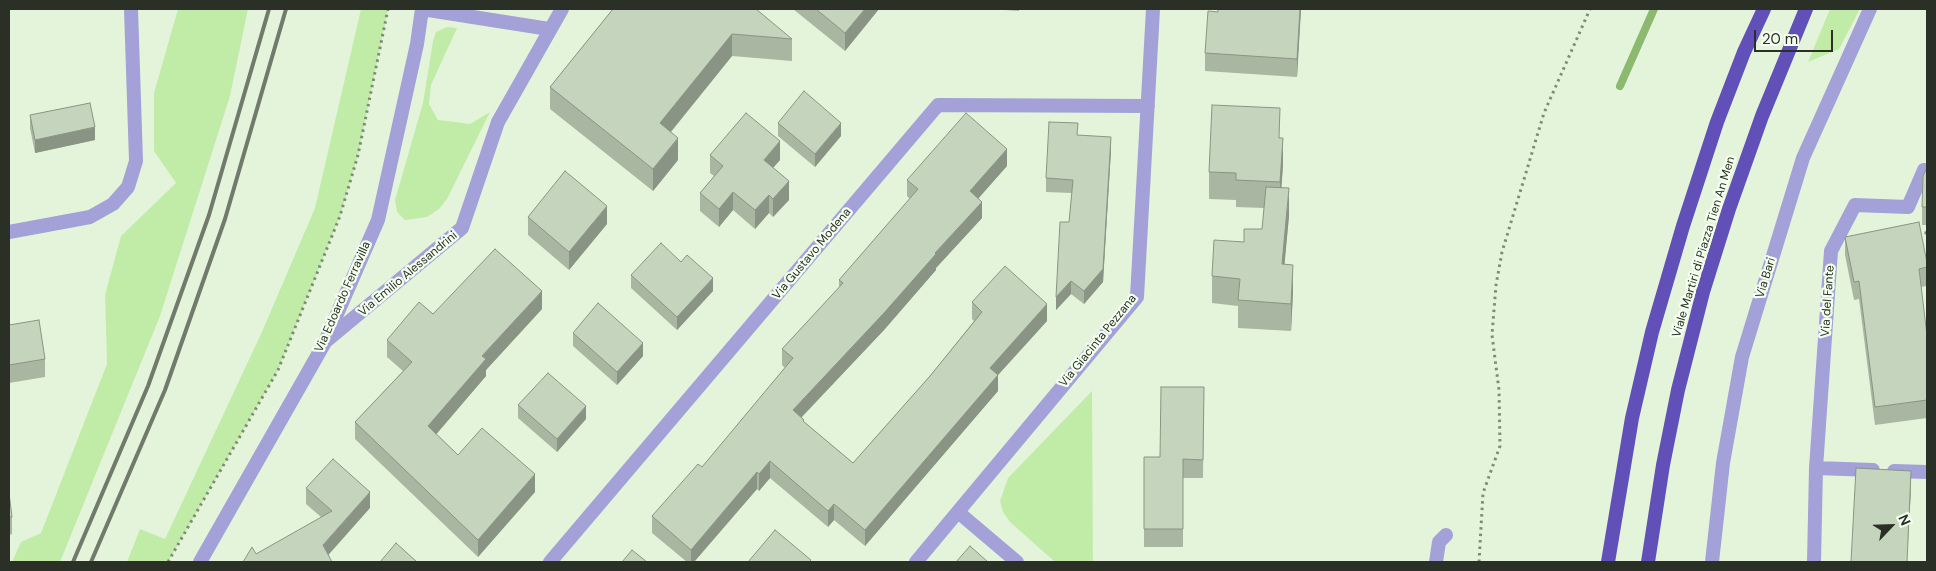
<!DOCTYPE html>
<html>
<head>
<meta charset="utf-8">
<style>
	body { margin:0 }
	#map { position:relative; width:1936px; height:571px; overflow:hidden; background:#e4f4db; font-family:"DM Sans",sans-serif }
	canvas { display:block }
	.frame { position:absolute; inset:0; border:10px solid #2a3026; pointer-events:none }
	.north { position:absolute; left:1866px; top:501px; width:50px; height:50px; -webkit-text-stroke:4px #f5fff0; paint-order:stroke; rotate:66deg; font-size:14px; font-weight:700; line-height:20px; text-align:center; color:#2a3026 }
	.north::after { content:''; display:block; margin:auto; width:18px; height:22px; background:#2a3026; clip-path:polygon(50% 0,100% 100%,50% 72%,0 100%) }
	.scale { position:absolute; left:1754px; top:30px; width:79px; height:22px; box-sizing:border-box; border:2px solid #2a3026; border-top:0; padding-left:6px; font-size:15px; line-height:18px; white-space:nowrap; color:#2a3026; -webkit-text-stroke:4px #f5fff0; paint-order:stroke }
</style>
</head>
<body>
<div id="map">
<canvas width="1936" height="571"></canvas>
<div class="frame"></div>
<div class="north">N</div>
<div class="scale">20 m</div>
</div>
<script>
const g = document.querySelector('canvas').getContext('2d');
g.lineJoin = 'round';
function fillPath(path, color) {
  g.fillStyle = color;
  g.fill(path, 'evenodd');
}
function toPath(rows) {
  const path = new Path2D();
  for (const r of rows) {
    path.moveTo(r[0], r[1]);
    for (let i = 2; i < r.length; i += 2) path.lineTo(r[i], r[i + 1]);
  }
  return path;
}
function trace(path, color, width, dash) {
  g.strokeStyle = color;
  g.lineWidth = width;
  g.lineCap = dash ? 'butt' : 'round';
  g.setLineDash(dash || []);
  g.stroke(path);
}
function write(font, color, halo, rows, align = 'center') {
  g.font = font + ' "DM Sans",sans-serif';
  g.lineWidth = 4.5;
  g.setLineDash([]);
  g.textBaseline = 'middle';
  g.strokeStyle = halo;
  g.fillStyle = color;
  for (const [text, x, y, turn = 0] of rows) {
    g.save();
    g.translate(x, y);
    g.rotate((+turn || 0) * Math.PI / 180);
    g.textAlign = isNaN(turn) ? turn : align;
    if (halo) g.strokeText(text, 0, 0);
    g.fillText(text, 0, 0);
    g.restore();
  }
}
const green = toPath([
	[178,9,248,9,230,96,160,316,60,562,12,562,21,542,41,533,107,364,105,295,121,236,176,183,154,151,154,93],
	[361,9,388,9,358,155,340,216,278,370,168,562,127,562,140,529,165,539,261,334,315,208],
	[1830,9,1860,9,1839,49,1808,62],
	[447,27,457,28,431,85,429,104,438,120,455,122,470,124,490,112,447,199,439,209,427,217,405,220,397,212,395,200,423,103,433,41,436,32],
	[1092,391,1093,562,1055,562,1010,522,1003,512,1000,501,1008,478]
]);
const stream = toPath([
	[1620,86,1654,9]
]);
const path = toPath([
	[1918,232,1927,233],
	[168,562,278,370,340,216,358,155,388,9],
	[1479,562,1483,493,1500,446,1499,390,1492,335,1496,285,1502,252,1544,113,1590,9]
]);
const service = toPath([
	[9,232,90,217,113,204,128,187,136,161,131,9],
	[1436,562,1439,542,1446,535]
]);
const minor = toPath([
	[422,9,549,29],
	[326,341,462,228,498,122,562,9],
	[1816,468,1873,470],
	[1894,471,1927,472],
	[958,512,1017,562],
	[200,562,324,344,378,220,417,44,422,9],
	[550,562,938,105,1148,106],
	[916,562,1137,297,1153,9],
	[1712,562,1723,463,1742,357,1803,158,1870,9],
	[1814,562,1816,468,1831,251,1855,205,1908,207,1924,170,1927,170]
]);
const trunk = toPath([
	[1608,562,1632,418,1652,332,1683,226,1717,122,1744,52,1764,9],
	[1648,562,1663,465,1678,390,1703,292,1729,209,1762,116,1806,9]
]);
const rail = toPath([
	[73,562,148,386,209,215,269,9],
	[91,562,165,390,225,219,286,9]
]);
const wall = toPath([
	[613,9,792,39,792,61,732,56,671,132,678,160,653,191,550,109,550,87],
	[793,9,879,9,845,51],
	[990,9,1019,9,1019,11],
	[1218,9,1301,9,1297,77,1205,71,1205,53,1218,12],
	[30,115,95,140,35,153,30,128],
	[778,123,841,136,815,167,778,136],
	[1078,135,1111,150,1103,282,1084,304,1071,294,1056,310,1069,222,1072,193,1046,192,1046,178],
	[1280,138,1283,165,1281,188,1289,216,1284,265,1293,292,1291,331,1238,328,1238,306,1212,303,1212,276,1244,242,1262,229,1264,208,1236,207,1236,200,1209,199,1209,172],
	[710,155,780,160,773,168,789,200,773,217,769,213,755,229,733,210,719,227,700,211,700,193,714,176,710,173],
	[1007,166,978,198,982,218,936,268,936,270,884,330,802,417,804,422,853,463,930,376,974,321,972,319,972,302,1047,321,998,375,998,391,865,546,834,520,828,527,770,478,759,491,757,489,694,562,687,562,652,533,652,516,702,467,785,368,782,365,782,349,839,288,839,280,910,199,907,196,907,180],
	[1927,168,1927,225,1922,225,1922,207],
	[528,217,607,224,569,270,528,235],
	[1845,237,1927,263,1927,286,1921,287,1927,335,1927,418,1875,425,1859,299,1854,300,1845,255],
	[631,275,713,291,677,330,631,288],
	[542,309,486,370,486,376,436,434,458,455,535,492,478,557,355,439,355,422,403,371,387,357,387,340,433,314],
	[9,325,45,359,45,377,9,383],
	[573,333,643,356,617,385,573,346],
	[1204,387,1203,478,1183,478,1183,547,1144,547,1144,457,1160,457],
	[518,405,586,419,557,452,518,418],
	[306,488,370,508,321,517,306,504],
	[9,493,12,517,12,534,9,535]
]);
const shadedWall = toPath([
	[865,9,879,9,845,51,845,33],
	[1300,9,1301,9,1297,77,1297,59],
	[732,34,732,56,660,145,660,123],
	[841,123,841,136,815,167,815,154],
	[95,127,95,140,35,153,35,140],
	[1111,137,1111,150,1103,282,1084,304,1084,291],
	[678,138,678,160,653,191,653,169],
	[1283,138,1283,165,1280,209,1280,182],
	[780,141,780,160,764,178,764,160],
	[1007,149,1007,166,970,208,970,191],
	[789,181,789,200,773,217,773,199],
	[1289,188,1289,216,1282,292,1282,264],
	[733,192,733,210,719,227,719,209],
	[769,195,769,213,755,229,755,210],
	[982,202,982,218,936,268,936,270,884,330,793,426,793,410],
	[607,206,607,224,569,270,569,252],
	[1293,265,1293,292,1291,331,1291,304],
	[713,278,713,291,677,330,677,317],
	[1071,281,1071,294,1056,310,1056,297],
	[542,291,542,309,486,370,486,376,428,444,428,426,482,356],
	[1047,304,1047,321,998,375,998,391,865,546,865,530,990,368],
	[643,343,643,356,617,385,617,372],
	[586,406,586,419,557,452,557,439],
	[770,461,770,478,759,491,759,474],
	[1911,471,1911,489,1907,562],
	[757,472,757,489,694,562,691,562,691,550],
	[535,474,535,492,478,557,478,540],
	[370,492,370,508,323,561,323,545],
	[834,504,834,520,828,527,828,511]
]);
const building = toPath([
	[613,9,756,9,792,39,732,34,660,123,678,138,653,169,550,87,613,9],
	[816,9,865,9,845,33,816,9],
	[1218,9,1300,9,1297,59,1205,53,1208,11,1218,12,1218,9],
	[804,91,841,123,815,154,778,123,804,91],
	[90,103,95,127,35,140,30,115,90,103],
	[1212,105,1280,108,1279,138,1283,138,1280,182,1236,180,1236,173,1209,172,1212,105],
	[746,113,780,141,764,160,789,181,773,199,769,195,755,210,733,192,719,209,700,193,723,166,710,155,746,113],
	[966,113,1007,149,970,191,982,202,935,253,936,254,884,313,793,410,804,420,803,421,853,463,930,376,982,312,972,302,1005,266,1047,304,990,368,998,375,865,530,834,504,828,511,770,461,759,474,757,472,691,550,652,516,698,464,702,467,793,358,782,349,843,283,839,280,918,189,907,180,966,113],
	[1049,122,1078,123,1077,135,1111,137,1103,269,1084,291,1071,281,1056,297,1060,222,1069,222,1073,180,1046,178,1049,122],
	[1927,168,1927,207,1922,207,1923,176,1927,168],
	[565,171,607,206,569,252,528,217,565,171],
	[1266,187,1289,188,1282,264,1293,265,1291,304,1238,300,1240,279,1212,276,1214,240,1244,242,1244,229,1262,229,1266,187],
	[1919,222,1927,263,1927,267,1919,269,1927,335,1927,400,1875,407,1859,281,1854,282,1845,237,1919,222],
	[661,243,681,262,687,255,713,278,677,317,631,275,661,243],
	[495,249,542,291,482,356,486,359,428,426,458,455,482,428,535,474,478,540,355,422,412,362,387,340,419,302,433,314,495,249],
	[598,303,643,343,617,372,573,333,598,303],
	[39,320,45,359,9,365,9,325,39,320],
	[548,373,586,406,557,439,518,405,548,373],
	[1161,387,1204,387,1203,460,1183,459,1183,529,1144,529,1144,457,1160,457,1161,387],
	[333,459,370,492,323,545,332,562,243,562,252,547,256,554,332,511,306,488,333,459],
	[1856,468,1911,471,1907,562,1851,562,1856,468],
	[9,493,12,517,9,517,9,493],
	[775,530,811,560,809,562,748,562,775,530],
	[396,543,417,562,380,562,396,543],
	[970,546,988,562,956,562,970,546],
	[632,550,647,562,622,562,632,550]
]);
const streetNames = [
	["Viale Martiri di Piazza Tien An Men",1704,247,-73],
	["Via Gustavo Modena",812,254,-50],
	["Via Emilio Alessandrini",408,274,-40],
	["Via Bari",1766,278,-73],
	["Via Edoardo Ferravilla",343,297,-66],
	["Via del Fante",1828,301,-86],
	["Via Giacinta Pezzana",1098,341,-51]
];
fillPath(green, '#c1eca8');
trace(stream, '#8bb970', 8);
trace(path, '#808a79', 3, [2.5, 4]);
trace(service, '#a3a1d7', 14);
trace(minor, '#a3a1d7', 14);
trace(trunk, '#6050b8', 14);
trace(rail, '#717a6b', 4);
fillPath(wall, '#a9b6a2');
fillPath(shadedWall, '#8a9484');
fillPath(building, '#c5d4bc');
trace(building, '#8a9484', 1);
write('12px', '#2a3026', '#f5fff0', streetNames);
</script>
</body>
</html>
